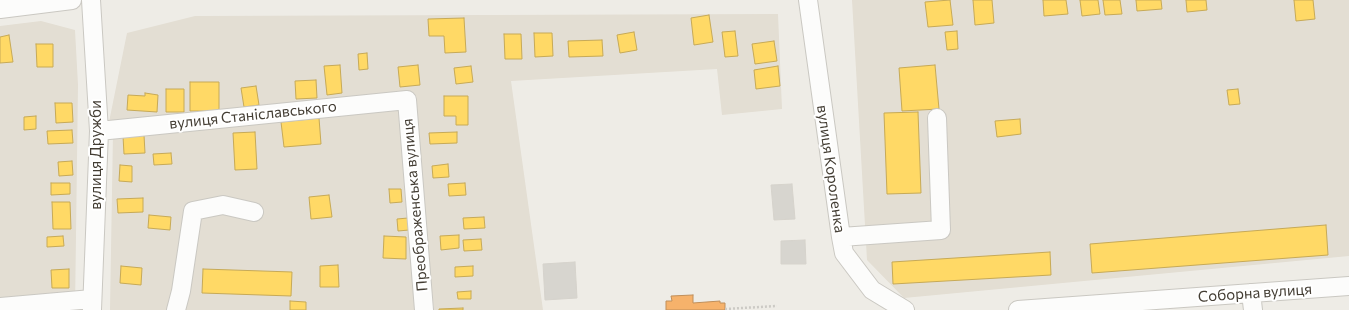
<!DOCTYPE html>
<html>
<head>
<meta charset="utf-8">
<style>
	body { margin:0 }
	canvas { display:block; background:#eeece6 }
</style>
</head>
<body>
<canvas width="1349" height="310"></canvas>
<script>
const g = document.querySelector('canvas').getContext('2d');
g.lineJoin = 'round';
function fillPath(path, color) {
  g.fillStyle = color;
  g.fill(path, 'evenodd');
}
function toPath(rows) {
  const path = new Path2D();
  for (const r of rows) {
    path.moveTo(r[0], r[1]);
    for (let i = 2; i < r.length; i += 2) path.lineTo(r[i], r[i + 1]);
  }
  return path;
}
function trace(path, color, width, dash) {
  g.strokeStyle = color;
  g.lineWidth = width;
  g.lineCap = dash ? 'butt' : 'round';
  g.setLineDash(dash || []);
  g.stroke(path);
}
function write(font, color, halo, rows, align = 'center') {
  g.font = font + ' Commissioner,sans-serif';
  g.lineWidth = 4;
  g.setLineDash([]);
  g.textBaseline = 'middle';
  g.strokeStyle = halo;
  g.fillStyle = color;
  for (const [text, x, y, turn = 0] of rows) {
    g.save();
    g.translate(x, y);
    g.rotate((+turn || 0) * Math.PI / 180);
    g.textAlign = isNaN(turn) ? turn : align;
    if (halo) g.strokeText(text, 0, 0);
    g.fillText(text, 0, 0);
    g.restore();
  }
}
const residential = toPath([
	[852,0,1349,0,1349,256,904,298,867,260],
	[778,14,782,109,722,115,717,69,511,81,543,310,434,310,411,94,109,122,127,33,195,16],
	[41,21,75,30,78,85,75,310,0,310,0,26],
	[403,104,418,310,110,310,113,132]
]);
const homes = toPath([
	[950,0,953,25,928,27,925,2,950,0],
	[973,0,992,0,994,23,975,25,973,0],
	[1043,0,1066,0,1068,14,1044,16,1043,0],
	[1080,0,1098,0,1100,14,1082,16,1080,0],
	[1103,0,1120,0,1122,14,1105,15,1103,0],
	[1136,0,1161,0,1162,9,1137,11,1136,0],
	[1186,0,1206,0,1207,10,1187,12,1186,0],
	[1294,0,1313,0,1315,19,1296,21,1294,0],
	[709,15,713,42,694,45,691,18,709,15],
	[464,18,466,52,445,53,444,36,429,36,428,19,464,18],
	[735,31,738,56,725,57,722,32,735,31],
	[957,31,958,49,947,50,945,32,957,31],
	[634,32,637,50,620,53,617,35,634,32],
	[534,33,552,33,553,56,535,57,534,33],
	[504,34,521,34,522,59,505,59,504,34],
	[9,35,13,62,0,63,0,37,9,35],
	[602,40,603,56,569,57,568,41,602,40],
	[774,41,777,61,755,64,752,44,774,41],
	[36,44,53,44,53,67,37,67,36,44],
	[367,53,368,69,359,70,358,54,367,53],
	[340,65,342,93,327,95,324,66,340,65],
	[418,65,420,85,400,87,398,67,418,65],
	[935,65,939,109,902,111,899,68,935,65],
	[471,66,473,82,456,84,454,68,471,66],
	[778,66,780,86,756,89,754,70,778,66],
	[316,80,317,98,296,99,295,81,316,80],
	[190,82,219,82,219,111,190,111,190,82],
	[256,86,259,105,244,107,241,88,256,86],
	[166,89,184,89,184,112,166,112,166,89],
	[1238,89,1240,104,1229,105,1227,90,1238,89],
	[145,93,158,95,157,112,127,110,128,95,145,96,145,93],
	[444,96,468,96,468,125,456,125,456,116,444,116,444,96],
	[55,103,72,103,73,122,56,123,55,103],
	[918,112,921,193,887,194,884,113,918,112],
	[36,116,36,129,24,130,24,117,36,116],
	[319,118,321,144,284,147,281,122,319,118],
	[1020,119,1021,134,997,137,995,121,1020,119],
	[72,130,73,143,48,144,47,131,72,130],
	[255,132,257,169,235,170,233,133,255,132],
	[457,132,457,143,430,144,429,133,457,132],
	[144,135,145,153,124,154,123,136,144,135],
	[171,153,172,164,154,165,153,154,171,153],
	[72,161,73,175,59,176,58,162,72,161],
	[448,164,449,177,433,178,432,166,448,164],
	[120,165,132,166,132,182,119,181,120,165],
	[51,183,70,183,70,194,51,195,51,183],
	[465,183,466,195,449,196,448,184,465,183],
	[389,189,401,189,402,202,390,203,389,189],
	[329,195,332,217,311,219,309,197,329,195],
	[143,198,143,212,118,213,117,199,143,198],
	[52,202,70,202,71,229,53,229,52,202],
	[149,215,171,217,170,230,148,228,149,215],
	[484,217,485,228,464,229,463,218,484,217],
	[408,218,409,230,398,231,397,219,408,218],
	[1326,225,1328,255,1092,273,1090,244,1326,225],
	[459,235,459,248,441,250,440,236,459,235],
	[63,236,64,246,47,247,47,237,63,236],
	[384,236,406,237,406,259,383,258,384,236],
	[481,239,482,250,464,251,463,240,481,239],
	[1050,252,1051,275,893,284,892,262,1050,252],
	[338,265,339,287,320,287,320,266,338,265],
	[121,266,142,268,141,285,120,283,121,266],
	[473,266,473,276,455,277,455,267,473,266],
	[69,269,69,288,52,288,51,270,69,269],
	[203,269,292,272,291,296,202,293,203,269],
	[471,291,471,299,458,299,457,292,471,291],
	[290,301,306,302,306,310,290,310,290,301],
	[463,308,463,310,439,310,439,309,463,308]
]);
const health = toPath([
	[693,295,693,303,720,301,720,303,725,303,725,310,666,310,666,301,672,301,671,296,693,295]
]);
const building = toPath([
	[792,184,795,219,774,220,771,185,792,184],
	[805,240,806,264,781,264,781,241,805,240],
	[575,262,577,298,545,300,543,264,575,262]
]);
const path = toPath([
	[725,309,777,306]
]);
const minor = toPath([
	[91,0,99,131,92,310],
	[808,0,841,237,844,253,872,290,905,310],
	[0,9,72,0],
	[99,131,407,100,424,310],
	[841,237,941,230,937,118],
	[1251,293,1253,310],
	[0,307,92,299],
	[176,310,181,291,193,211,223,205,254,212],
	[1018,310,1349,286]
]);
const streetNames = [
	["вулиця Станіславського",253,115,-6],
	["вулиця Дружби",96,155,-90],
	["вулиця Короленка",831,169,82],
	["Преображенська вулиця",415,205,-95],
	["Соборна вулиця",1255,293,-4]
];
fillPath(residential, '#e3ded3');
fillPath(homes, '#ffd966');
trace(homes, '#c7aa57', 1);
fillPath(health, '#f6b26b');
trace(health, '#c08f5a', 1);
fillPath(building, '#d7d5cf');
trace(building, '#d6d3cc', 1);
trace(minor, '#cac8c2', 20);
trace(path, '#cccac5', 2.5, [2, 2]);
trace(minor, '#fcfcfb', 18);
write('15px', '#433d33', '#fff', streetNames);
</script>
</body>
</html>
